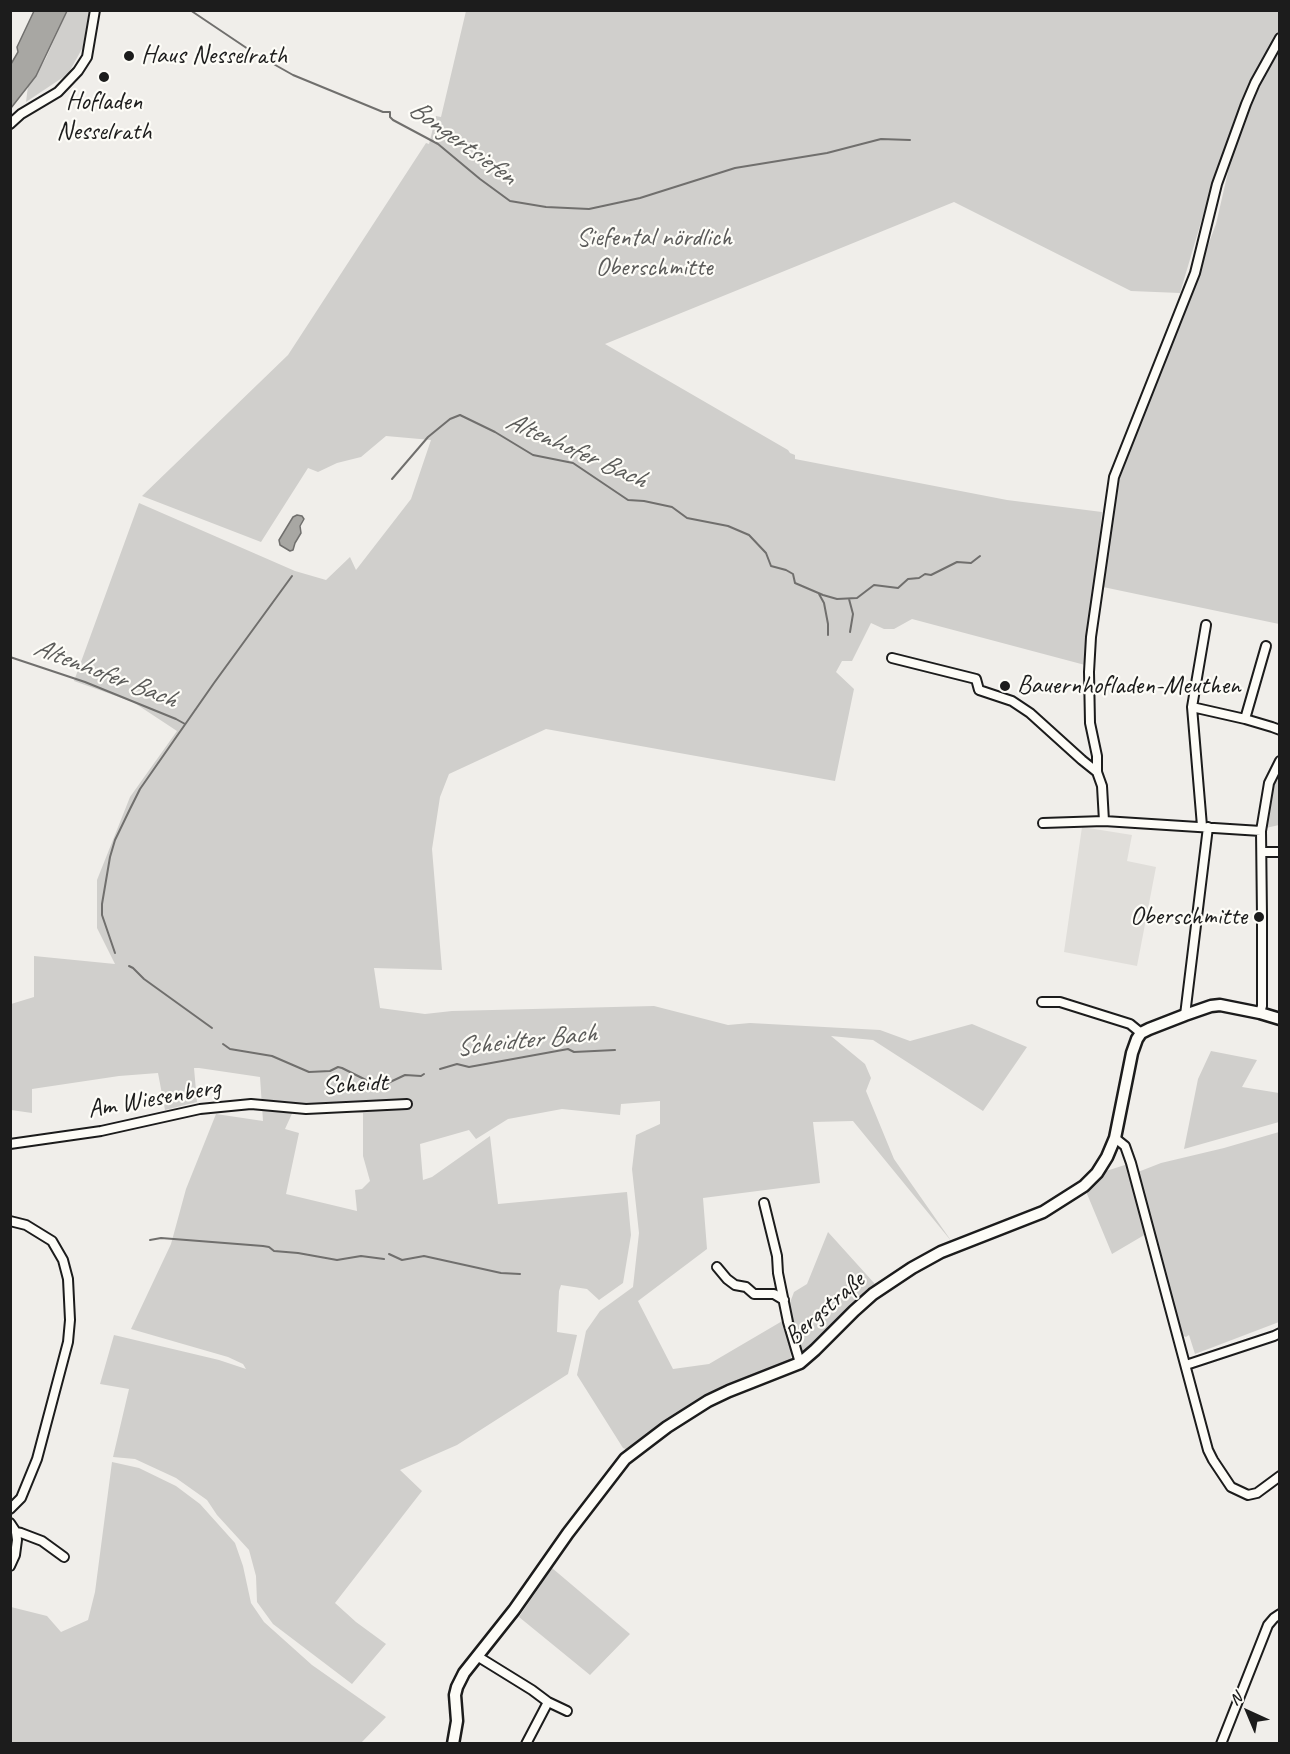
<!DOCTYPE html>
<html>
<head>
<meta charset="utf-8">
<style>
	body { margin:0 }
	#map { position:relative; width:1290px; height:1754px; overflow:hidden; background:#f0eeea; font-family:Caveat,sans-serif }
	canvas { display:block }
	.frame { position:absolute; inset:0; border:12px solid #1c1c1c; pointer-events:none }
	.north { position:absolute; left:1218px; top:1682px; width:60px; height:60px; -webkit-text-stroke:4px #fdfcf7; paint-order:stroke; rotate:316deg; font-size:16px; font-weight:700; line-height:24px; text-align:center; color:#1c1c1c }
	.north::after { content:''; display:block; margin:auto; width:21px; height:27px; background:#1c1c1c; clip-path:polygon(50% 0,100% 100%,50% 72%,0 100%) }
</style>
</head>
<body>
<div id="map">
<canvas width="1290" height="1754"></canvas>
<div class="frame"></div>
<div class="north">N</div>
</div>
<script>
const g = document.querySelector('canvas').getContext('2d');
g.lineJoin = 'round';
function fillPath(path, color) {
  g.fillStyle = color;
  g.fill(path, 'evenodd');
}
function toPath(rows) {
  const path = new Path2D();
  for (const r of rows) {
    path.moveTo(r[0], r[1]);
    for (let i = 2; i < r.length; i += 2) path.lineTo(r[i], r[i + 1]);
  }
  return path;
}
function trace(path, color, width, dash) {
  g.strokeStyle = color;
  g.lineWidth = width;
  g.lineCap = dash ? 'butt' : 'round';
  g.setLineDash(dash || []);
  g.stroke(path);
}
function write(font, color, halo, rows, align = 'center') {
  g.font = font + ' Caveat,sans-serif';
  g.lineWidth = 4.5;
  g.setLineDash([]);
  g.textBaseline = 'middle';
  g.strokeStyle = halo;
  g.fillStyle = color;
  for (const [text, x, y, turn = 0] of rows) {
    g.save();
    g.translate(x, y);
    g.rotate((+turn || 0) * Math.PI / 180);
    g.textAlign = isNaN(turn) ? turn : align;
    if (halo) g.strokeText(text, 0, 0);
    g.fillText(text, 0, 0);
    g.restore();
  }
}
const built = toPath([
	[1082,827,1132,835,1127,861,1156,867,1137,966,1064,952]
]);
const green = toPath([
	[67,11,89,11,83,47,68,74,26,102,28,86,36,76,46,58],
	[466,11,1279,11,1279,624,1103,587,1119,480,1216,224,1231,159,1238,137,1228,143,1204,212,1180,293,1131,291,954,202,605,344,788,450,790,453,795,455,795,459,1007,500,1102,512,1095,585,1085,665,912,619,894,629,884,629,871,623,852,661,842,661,836,672,854,689,835,781,546,729,449,774,440,797,432,849,442,970,374,968,380,1008,425,1014,452,1011,654,1006,728,1025,750,1023,880,1030,910,1041,972,1024,1027,1047,983,1111,873,1040,831,1036,865,1064,871,1078,866,1091,894,1159,952,1242,853,1121,813,1122,820,1183,703,1198,707,1249,638,1301,673,1369,709,1364,784,1320,790,1341,791,1361,727,1386,693,1405,628,1450,623,1448,577,1375,586,1331,600,1311,633,1287,639,1233,632,1169,636,1135,660,1124,660,1101,621,1104,620,1115,562,1109,508,1119,476,1139,469,1130,420,1144,423,1180,432,1177,490,1136,498,1204,627,1192,631,1235,623,1283,599,1300,587,1289,561,1285,559,1291,557,1332,577,1335,568,1374,457,1445,400,1470,422,1491,335,1603,356,1622,386,1644,352,1684,273,1624,257,1602,256,1576,249,1550,217,1515,207,1500,176,1478,135,1459,113,1457,129,1389,100,1384,114,1335,219,1360,246,1369,243,1364,228,1357,131,1329,171,1244,186,1189,216,1114,263,1121,260,1077,199,1068,194,1068,197,1102,165,1110,158,1073,119,1076,32,1089,32,1113,11,1110,11,1004,34,997,34,956,115,964,97,928,97,880,130,797,177,731,133,702,74,681,139,503,295,571,326,580,350,557,356,570,411,499,431,440,386,436,361,457,337,463,318,472,308,468,261,542,142,496,288,355,426,143,429,144,436,116,441,117],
	[295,1107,363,1113,363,1156,370,1181,362,1189,355,1190,357,1211,286,1194,299,1133,285,1129],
	[1279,768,1279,825,1266,828,1274,782],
	[1211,1051,1257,1060,1242,1087,1279,1093,1279,1122,1184,1149,1198,1079],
	[1279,1132,1279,1322,1195,1354,1189,1335,1186,1337,1181,1335,1138,1172,1161,1163,1224,1148],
	[1128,1164,1146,1234,1112,1254,1085,1189,1103,1172],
	[828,1232,875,1284,840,1317,804,1353,799,1350,788,1308,794,1292,807,1284],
	[112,1462,139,1468,176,1486,200,1504,235,1543,243,1566,251,1603,264,1622,312,1665,386,1717,361,1743,11,1743,11,1607,47,1616,61,1632,88,1620,95,1592],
	[552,1568,630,1634,590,1675,519,1617]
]);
const water = toPath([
	[34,11,67,11,36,76,11,108,11,64,18,52,17,47,34,11],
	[297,515,302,516,304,519,300,526,301,533,295,543,293,550,290,551,280,545,279,540,293,517,297,515]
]);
const stream = toPath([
	[190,10,254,53,293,75,383,112,390,112,390,117,393,120,438,144,480,179,510,201,546,207,589,209,640,198,735,168,827,153,881,139,910,140],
	[392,479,428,437,450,419,460,415,495,432,533,455,573,463,628,500,644,501,672,507,687,518,728,526,749,535,766,553,771,566,786,570,793,574,795,583,823,595,837,599,857,598,874,585,898,588,908,579,919,578,925,574,931,575,957,562,971,563,980,556],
	[819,594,824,603,828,624,828,635],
	[849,599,853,614,850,632],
	[10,657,85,682,176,719,185,724],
	[115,953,102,915,102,904,110,857,115,840,130,809,140,789,214,683,292,576],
	[129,966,133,968,144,979,212,1028],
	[223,1044,230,1049,272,1056,309,1072,330,1071,338,1067,342,1068,366,1080,381,1089,388,1083,405,1075,421,1076,424,1074],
	[440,1069,457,1064,469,1067,568,1049,574,1052,615,1050],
	[150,1240,161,1238,263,1246,269,1247,274,1251,298,1253,337,1260,361,1256,384,1259],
	[389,1254,402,1260,424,1256,501,1273,520,1274]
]);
const street = toPath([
	[10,124,21,114,58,92,78,71,87,57,95,10],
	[892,658,976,679,979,690,1012,701,1030,713,1082,760,1097,772],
	[1192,707,1245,719,1266,646],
	[1245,719,1272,727,1280,730],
	[1104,821,1102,786,1097,772,1097,756,1090,723,1089,672,1091,637,1114,477,1195,273,1217,184,1246,104,1255,83,1280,38],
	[1043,823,1104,821,1261,831],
	[1202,826,1192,707,1206,625],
	[1262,852,1280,852],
	[1042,1002,1060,1002,1130,1024,1141,1033],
	[1260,1013,1262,1006,1262,916,1261,831,1269,783,1280,761],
	[1185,1015,1208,827],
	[1115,1138,1125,1146,1131,1163,1208,1450,1213,1460,1231,1487,1248,1495,1257,1493,1280,1476],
	[10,1144,101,1131,200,1109,251,1104,306,1109,407,1104],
	[764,1203,777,1256,778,1273,788,1322,800,1363],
	[10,1221,26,1225,52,1241,63,1260,68,1279,70,1320,68,1342,37,1459,21,1498,10,1509],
	[717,1267,727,1279,735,1285,746,1287,754,1294,774,1294,784,1300],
	[1186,1365,1274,1336,1280,1333],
	[10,1523,16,1532,17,1540,15,1555,10,1566],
	[16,1532,21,1533,42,1541,64,1557],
	[477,1656,532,1690,548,1702,567,1711],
	[526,1744,548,1702],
	[1221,1744,1268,1625,1274,1618,1280,1614]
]);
const secondary = toPath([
	[453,1744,457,1721,455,1695,457,1687,464,1673,514,1610,568,1533,625,1459,667,1427,708,1401,729,1391,800,1363,815,1350,854,1311,873,1294,912,1268,941,1252,1043,1212,1084,1186,1097,1173,1107,1157,1115,1138,1132,1053,1137,1039,1141,1033,1149,1029,1185,1015,1211,1006,1220,1005,1260,1013,1280,1019]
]);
const markers = [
	[129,56,6,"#1c1c1c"],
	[104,77,6,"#1c1c1c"],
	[1005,686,6,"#1c1c1c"],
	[1259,917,6,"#1c1c1c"]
];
const poiNames = [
	["Haus Nesselrath",141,56],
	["Hofladen",104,102,"center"],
	["Nesselrath",104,132,"center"],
	["Bauernhofladen-Meuthen",1017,686],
	["Oberschmitte",1247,917,"right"]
];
const parkNames = [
	["Siefental nördlich",654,238],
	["Oberschmitte",654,268]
];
const streetNames = [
	["Scheidt",355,1085,-3],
	["Am Wiesenberg",154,1099,-10],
	["Bergstraße",825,1309,-41]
];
const waterNames = [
	["Bongertsiefen",462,143,36],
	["Altenhofer Bach",576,451,24],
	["Altenhofer Bach",105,674,21],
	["Scheidter Bach",526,1041,-6]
];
fillPath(built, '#e0deda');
fillPath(green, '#d0cfcc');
fillPath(water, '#a8a7a3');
trace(water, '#706f6d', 1.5);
trace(stream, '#706f6d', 2);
trace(street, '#1c1c1c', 12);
trace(secondary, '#1c1c1c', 15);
trace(street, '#fdfcf7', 8);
trace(secondary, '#fdfcf7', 10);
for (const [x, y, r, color] of markers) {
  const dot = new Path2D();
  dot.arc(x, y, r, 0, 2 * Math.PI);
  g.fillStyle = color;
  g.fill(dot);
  trace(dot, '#fdfcf7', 2);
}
write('26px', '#1c1c1c', '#fdfcf7', poiNames, 'left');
write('26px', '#5b5b5a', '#fdfcf7', parkNames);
write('26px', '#1c1c1c', '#fdfcf7', streetNames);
write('italic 27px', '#5b5b59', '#fdfcf7', waterNames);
</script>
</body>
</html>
